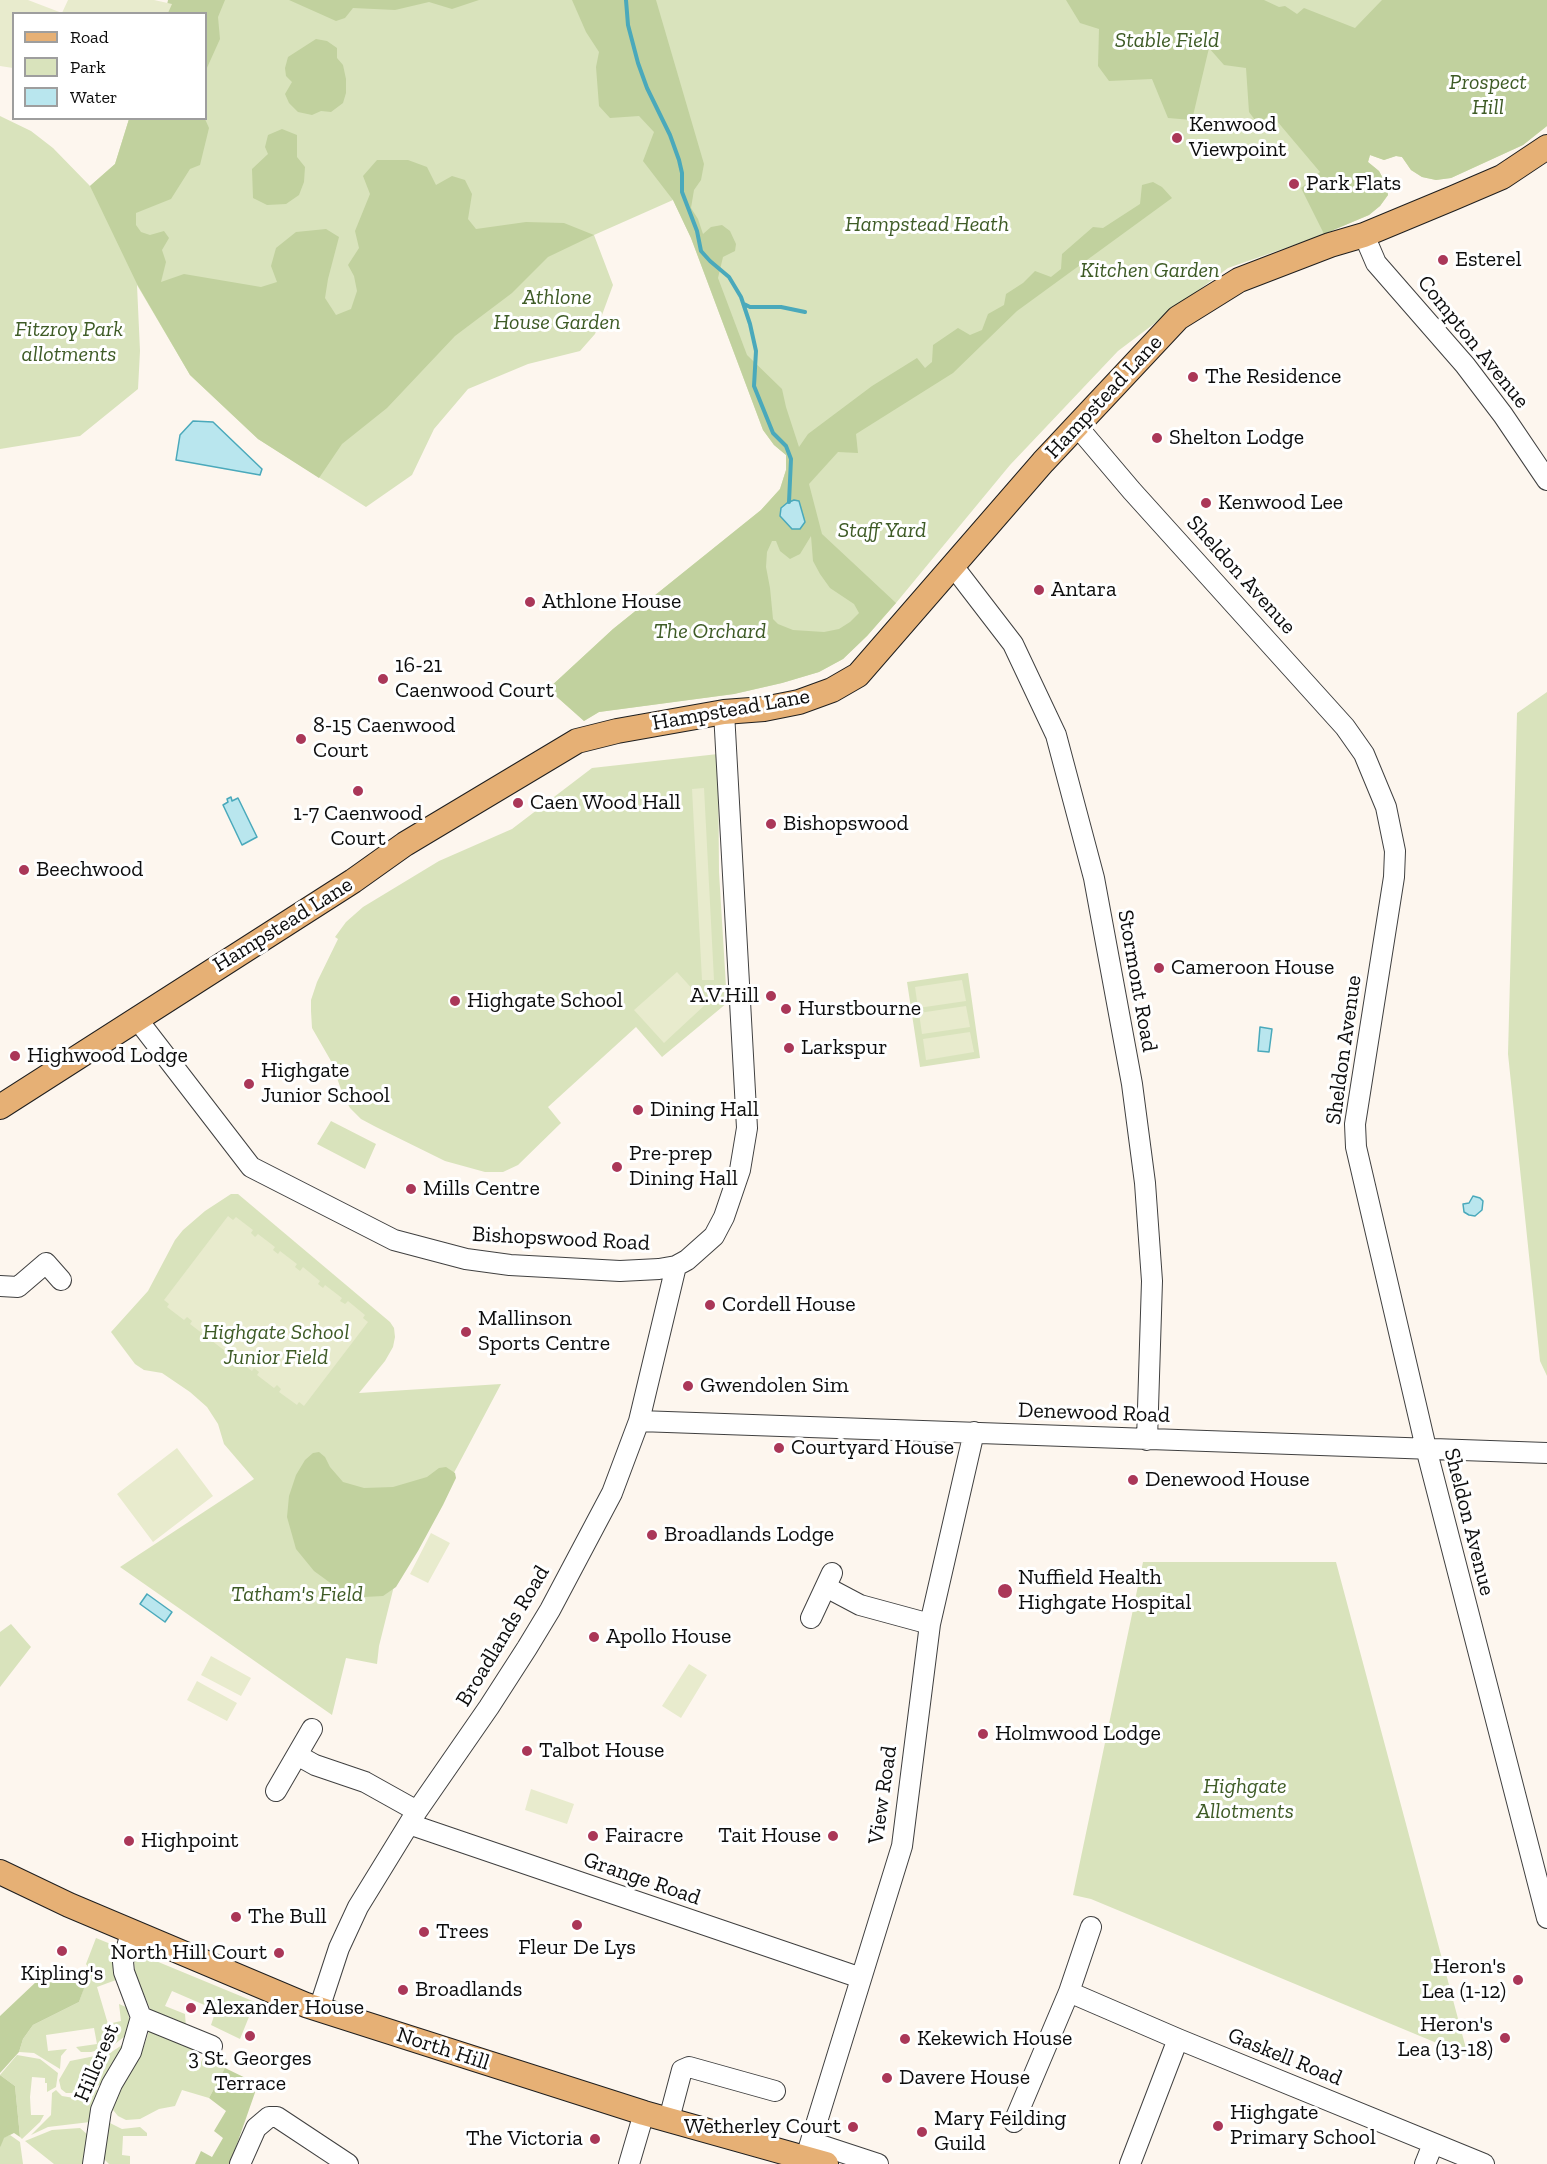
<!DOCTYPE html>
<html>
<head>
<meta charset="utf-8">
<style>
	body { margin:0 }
	#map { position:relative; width:1547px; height:2164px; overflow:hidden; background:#fdf6ee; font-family:"Zilla Slab",serif }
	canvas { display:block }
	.legend { position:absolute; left:12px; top:12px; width:195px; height:108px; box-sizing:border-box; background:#fff; border:2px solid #9e9e9e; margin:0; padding:8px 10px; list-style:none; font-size:18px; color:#0d0d0d }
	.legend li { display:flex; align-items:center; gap:12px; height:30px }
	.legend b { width:30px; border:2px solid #9e9e9e }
</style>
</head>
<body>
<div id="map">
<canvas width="1547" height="2164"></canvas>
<ul class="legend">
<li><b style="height:8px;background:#e6b075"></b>Road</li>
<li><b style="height:16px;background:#d9e3bc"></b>Park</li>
<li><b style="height:16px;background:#b9e6ee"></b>Water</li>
</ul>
</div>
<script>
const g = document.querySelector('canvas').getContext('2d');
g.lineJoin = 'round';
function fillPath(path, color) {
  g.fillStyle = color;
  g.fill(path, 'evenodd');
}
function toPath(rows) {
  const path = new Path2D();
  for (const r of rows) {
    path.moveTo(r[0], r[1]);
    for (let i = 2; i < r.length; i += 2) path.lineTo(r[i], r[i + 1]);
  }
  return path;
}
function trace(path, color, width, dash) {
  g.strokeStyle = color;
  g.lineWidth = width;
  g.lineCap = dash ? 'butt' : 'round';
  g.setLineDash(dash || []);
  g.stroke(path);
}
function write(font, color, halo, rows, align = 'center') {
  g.font = font + ' "Zilla Slab",serif';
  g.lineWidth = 6;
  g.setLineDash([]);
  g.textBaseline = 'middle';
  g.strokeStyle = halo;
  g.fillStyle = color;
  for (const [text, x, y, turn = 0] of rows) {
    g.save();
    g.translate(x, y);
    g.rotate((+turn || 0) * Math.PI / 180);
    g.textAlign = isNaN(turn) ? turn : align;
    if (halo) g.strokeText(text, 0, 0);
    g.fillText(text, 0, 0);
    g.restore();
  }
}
const green = toPath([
	[168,0,1547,0,1547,126,1523,145,1451,178,1436,180,1422,177,1411,170,1402,157,1396,156,1384,160,1370,155,1368,162,1379,171,1386,184,1388,195,1380,206,1369,215,1317,237,1228,268,1118,351,1010,465,896,603,867,636,843,659,819,672,782,683,734,694,599,712,584,721,548,689,613,629,761,510,780,489,786,470,786,455,774,445,763,430,691,238,673,200,594,235,613,285,595,334,580,351,528,364,468,389,434,429,412,475,366,507,258,439,190,375,137,285,140,351,138,389,80,436,0,449,0,116,31,131,53,148,90,186,115,164,129,119,206,118,206,14],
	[1547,692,1547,1376,1540,1361,1508,1054,1517,713],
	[718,754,719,872,727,1003,662,1057,636,1027,548,1107,561,1123,518,1165,503,1172,485,1172,445,1161,376,1127,361,1119,350,1108,343,1095,331,1061,312,1028,311,1011,311,1000,317,982,338,939,335,937,346,922,363,907,439,861,512,829,592,768],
	[968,973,980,1058,920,1067,907,982],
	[331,1121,376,1144,365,1169,317,1144],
	[231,1194,238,1194,390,1322,394,1328,395,1337,393,1347,385,1361,359,1393,501,1384,394,1586,379,1646,377,1664,346,1658,332,1715,120,1567,254,1479,224,1444,218,1424,207,1407,190,1392,162,1373,144,1370,135,1364,111,1332,148,1291,175,1240,183,1230,205,1211],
	[1143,1562,1336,1562,1468,2056,1091,1899,1073,1895],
	[11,1624,31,1647,0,1687,0,1632],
	[96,1938,118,1947,114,1967,116,1980,97,1987,108,2024,121,2021,119,2004,126,2007,130,2021,129,2033,111,2047,91,2052,81,2052,76,2047,97,2044,94,2028,46,2035,48,2051,67,2049,61,2056,60,2069,34,2053,19,2052,23,2039,33,2025,79,2002,90,1970,86,1964],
	[139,1954,255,2002,240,2039,211,2025,216,2010,172,1991,165,2006,185,2014,186,2027,152,2013,135,1974,134,1958],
	[152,2029,189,2045,194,2051,188,2063,198,2068,204,2056,214,2061,217,2054,229,2061,209,2098,182,2090,175,2106,159,2109,140,2119,126,2120,118,2116,113,2110,112,2105,144,2046,149,2031],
	[125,2043,103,2084,74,2093,66,2093,61,2089,59,2080,70,2061,110,2053],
	[17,2055,40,2059,58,2073,56,2087,47,2092,47,2083,45,2083,45,2078,32,2077,30,2097,31,2115,44,2115,40,2122,22,2139,20,2137,15,2086,0,2075],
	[99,2089,101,2090,90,2122,48,2127,31,2135,51,2115,52,2093,56,2090,62,2096,74,2098],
	[110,2123,122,2129,140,2127,147,2133,147,2136,123,2136,122,2155,130,2156,130,2164,109,2164,104,2159,106,2125],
	[80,2128,88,2135,85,2164,54,2164,25,2141,52,2130],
	[10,2135,20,2142,23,2164,0,2164,0,2148,3,2138]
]);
const forest = toPath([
	[168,0,225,0,218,17,220,39,206,70,206,14,165,14],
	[289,0,479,0,452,9,429,2,395,10,353,8,345,18,336,21],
	[572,0,656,0,704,164,701,180,694,190,691,208,698,219,703,234,711,227,722,225,730,231,736,244,735,251,723,257,718,278,747,355,782,389,786,407,799,447,808,434,872,386,917,358,925,368,932,362,933,345,958,328,970,335,982,330,988,314,1004,305,1006,294,1023,283,1035,271,1051,277,1061,269,1062,254,1093,227,1103,228,1140,204,1142,185,1153,182,1162,187,1172,198,1017,311,953,373,856,434,858,453,838,452,809,484,822,534,896,603,867,636,843,659,819,672,782,683,734,694,599,712,584,721,548,689,613,629,761,510,780,489,786,470,786,455,774,445,763,430,691,238,673,200,643,161,654,132,639,116,610,118,599,106,596,67,599,52,586,32],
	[811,536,813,561,820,574,830,588,854,604,859,613,850,622,839,629,824,632,793,630,778,624,773,619,770,588,766,567,767,552,772,541,776,541,780,551,790,559,800,554],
	[1066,0,1264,0,1279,7,1285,6,1297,14,1304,8,1355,28,1382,0,1547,0,1547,126,1523,145,1451,178,1436,180,1422,177,1411,170,1402,157,1396,156,1384,160,1370,155,1368,162,1379,171,1386,184,1388,195,1380,206,1369,215,1324,234,1301,188,1320,172,1271,114,1258,124,1249,112,1246,68,1224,65,1209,48,1192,120,1168,118,1152,79,1109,81,1098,66,1099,29,1080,23],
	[316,39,327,41,337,48,337,58,343,65,346,79,346,93,343,103,331,112,321,111,312,115,298,112,289,103,285,94,292,82,286,76,285,68,288,57],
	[129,119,205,119,209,128,200,165,190,169,171,199,136,213,136,225,141,232,150,235,164,231,169,238,162,250,166,262,161,282,184,274,261,287,277,282,271,266,276,248,296,232,326,229,339,237,328,279,325,298,336,315,351,309,357,291,354,276,348,265,359,248,355,231,370,194,363,176,377,160,408,160,427,167,436,185,452,176,465,180,472,194,468,219,476,229,526,222,564,223,594,235,548,257,512,293,455,336,387,408,342,444,319,478,258,439,190,375,137,284,90,186,115,164],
	[282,129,297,135,297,157,305,167,304,182,299,195,286,204,267,205,253,198,252,169,268,154,265,147,268,135],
	[319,1452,325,1457,330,1467,343,1482,364,1488,393,1487,427,1477,439,1468,446,1467,455,1473,456,1478,443,1505,418,1551,396,1587,383,1596,364,1597,336,1587,314,1571,296,1549,287,1517,289,1496,296,1475,305,1460,313,1453],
	[47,1968,86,1983,79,2002,33,2025,23,2039,19,2052,0,2073,0,2016,37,1981],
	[225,2068,258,2084,230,2164,195,2164,201,2151,212,2157,223,2138,214,2131,226,2111,209,2098],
	[0,2075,15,2086,20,2137,14,2133,4,2138,0,2148]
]);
const pitch = toPath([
	[0,0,28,0,62,13,68,0,154,0,172,4,168,13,14,14,13,68,0,66],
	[704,788,714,980,702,980,692,789],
	[677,972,706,1004,664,1043,634,1010],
	[962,980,966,1001,918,1008,915,987],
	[966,1006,970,1027,922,1034,919,1013],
	[970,1032,974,1052,926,1060,923,1039],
	[228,1216,233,1220,236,1217,253,1230,251,1233,255,1237,258,1234,275,1247,273,1250,278,1254,280,1251,297,1264,295,1267,300,1271,303,1267,320,1281,318,1284,323,1288,325,1285,342,1298,340,1301,345,1304,348,1301,365,1315,363,1318,368,1322,304,1406,299,1402,297,1405,279,1392,281,1389,277,1385,274,1388,257,1375,259,1372,254,1368,252,1371,235,1358,236,1355,231,1351,229,1354,212,1341,214,1338,209,1334,207,1337,190,1324,192,1321,187,1317,184,1320,167,1307,169,1304,164,1300],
	[177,1448,213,1496,153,1542,117,1494],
	[431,1533,450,1543,428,1583,410,1574],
	[211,1656,251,1678,241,1696,201,1675],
	[689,1664,707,1675,681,1718,662,1706],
	[197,1681,237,1703,227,1721,187,1700],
	[531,1789,574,1804,567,1824,525,1810]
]);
const water = toPath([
	[193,421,213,422,262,469,260,475,176,460,180,435,193,421],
	[794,500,799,501,805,522,800,529,792,529,780,516,781,508,787,503,794,500],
	[231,797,232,801,238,798,257,837,242,845,223,805,228,802,227,799,231,797],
	[1260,1027,1272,1029,1269,1052,1258,1051,1260,1027],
	[1473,1196,1480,1198,1483,1201,1482,1210,1475,1216,1469,1215,1464,1212,1463,1204,1469,1203,1473,1196],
	[147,1594,172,1612,165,1622,140,1604,147,1594]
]);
const stream = toPath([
	[626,0,628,25,638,63,647,88,670,135,679,160,682,173,682,192,697,231,701,251,710,261,729,277,741,297,750,324,756,351,754,386,773,433,786,446,791,459,789,502],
	[744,304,750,307,781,307,805,312]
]);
const minor = toPath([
	[1364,235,1376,263,1465,365,1503,415,1547,480],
	[1076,425,1132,491,1345,727,1364,754,1386,807,1395,851,1394,877,1355,1124,1356,1147,1426,1448,1547,1918],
	[953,566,1013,644,1056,735,1094,878,1132,1084,1145,1183,1152,1281,1147,1440],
	[137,1019,251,1167,394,1240,466,1259,510,1265,620,1271,659,1269,676,1266,687,1260,714,1236,724,1217,740,1170,747,1128,724,712],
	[0,1286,18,1287,46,1263,61,1280],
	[639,1421,1547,1453],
	[826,1587,860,1605,930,1624],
	[811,1618,832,1573],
	[297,1755,315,1765,365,1782,417,1811],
	[276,1791,312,1729],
	[409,1824,861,1978],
	[1069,1992,1178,2039,1484,2164],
	[319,2009,339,1948,358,1907,417,1811,489,1707,527,1648,550,1610,612,1493,639,1421,676,1266],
	[141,2017,212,2046],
	[669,2119,682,2070,689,2067,775,2091],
	[1014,2122,1069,1992,1091,1927],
	[811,2142,878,2164],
	[806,2157,902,1846,930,1624,974,1432],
	[93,2164,101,2110,112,2084,131,2052,141,2017,124,1972,123,1962,131,1932],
	[240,2164,256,2128,269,2117,277,2117,348,2164],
	[629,2164,644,2113],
	[1130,2164,1178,2039],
	[1425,2164,1433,2144]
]);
const major = toPath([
	[0,1107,353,881,405,844,577,741,617,731,724,712,764,709,799,702,832,690,858,675,1043,462,1178,318,1239,280,1330,245,1364,235,1453,198,1502,177,1547,147],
	[0,1872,69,1905,306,2005,644,2113,826,2164]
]);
const markers = [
	[1177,138,6,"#aa3758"],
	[1294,184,6,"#aa3758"],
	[1443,260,6,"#aa3758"],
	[1193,377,6,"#aa3758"],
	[1157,438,6,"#aa3758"],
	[1206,503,6,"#aa3758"],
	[1039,590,6,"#aa3758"],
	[530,602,6,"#aa3758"],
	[383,679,6,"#aa3758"],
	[301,739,6,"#aa3758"],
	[358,791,6,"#aa3758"],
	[518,803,6,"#aa3758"],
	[771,824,6,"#aa3758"],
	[24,870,6,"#aa3758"],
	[1159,968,6,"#aa3758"],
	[771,996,6,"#aa3758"],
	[455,1001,6,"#aa3758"],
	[786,1009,6,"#aa3758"],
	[789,1048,6,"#aa3758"],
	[15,1056,6,"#aa3758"],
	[249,1084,6,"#aa3758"],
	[638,1110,6,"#aa3758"],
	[617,1167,6,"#aa3758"],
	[411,1189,6,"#aa3758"],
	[710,1305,6,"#aa3758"],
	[466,1332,6,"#aa3758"],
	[688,1386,6,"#aa3758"],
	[779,1448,6,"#aa3758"],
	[1133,1480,6,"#aa3758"],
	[652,1535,6,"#aa3758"],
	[1005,1591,8,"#aa3758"],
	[594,1637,6,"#aa3758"],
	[983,1734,6,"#aa3758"],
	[527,1751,6,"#aa3758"],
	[593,1836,6,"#aa3758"],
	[833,1836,6,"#aa3758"],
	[129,1841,6,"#aa3758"],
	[236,1917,6,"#aa3758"],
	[577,1925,6,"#aa3758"],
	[424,1932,6,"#aa3758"],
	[62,1951,6,"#aa3758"],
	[279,1953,6,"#aa3758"],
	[1518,1980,6,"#aa3758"],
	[403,1990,6,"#aa3758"],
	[191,2008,6,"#aa3758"],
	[250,2036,6,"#aa3758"],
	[1505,2038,6,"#aa3758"],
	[905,2039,6,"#aa3758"],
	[887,2078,6,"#aa3758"],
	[1218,2126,6,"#aa3758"],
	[853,2127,6,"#aa3758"],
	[922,2132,6,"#aa3758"],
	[595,2139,6,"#aa3758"]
];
const parkNames = [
	["Stable Field",1167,41],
	["Prospect",1488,83],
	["Hill",1488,108],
	["Hampstead Heath",927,225],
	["Kitchen Garden",1150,271],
	["Athlone",557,298],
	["House Garden",557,323],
	["Fitzroy Park",69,330],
	["allotments",69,355],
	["Staff Yard",882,531],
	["The Orchard",710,632],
	["Highgate School",276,1333],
	["Junior Field",276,1358],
	["Tatham's Field",297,1595],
	["Highgate",1245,1787],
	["Allotments",1245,1812]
];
const poiNames = [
	["Kenwood",1189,125],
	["Viewpoint",1189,150],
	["Park Flats",1306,184],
	["Esterel",1455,260],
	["The Residence",1205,377],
	["Shelton Lodge",1169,438],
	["Kenwood Lee",1218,503],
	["Antara",1051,590],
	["Athlone House",542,602],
	["16-21",395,666],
	["Caenwood Court",395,691],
	["8-15 Caenwood",313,726],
	["Court",313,751],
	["Caen Wood Hall",530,803],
	["1-7 Caenwood",358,814,"center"],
	["Court",358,839,"center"],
	["Bishopswood",783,824],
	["Beechwood",36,870],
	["Cameroon House",1171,968],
	["A.V.Hill",759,996,"right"],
	["Highgate School",467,1001],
	["Hurstbourne",798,1009],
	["Larkspur",801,1048],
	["Highwood Lodge",27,1056],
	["Highgate",261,1071],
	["Junior School",261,1096],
	["Dining Hall",650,1110],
	["Pre-prep",629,1154],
	["Dining Hall",629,1179],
	["Mills Centre",423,1189],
	["Cordell House",722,1305],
	["Mallinson",478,1319],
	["Sports Centre",478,1344],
	["Gwendolen Sim",700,1386],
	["Courtyard House",791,1448],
	["Denewood House",1145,1480],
	["Broadlands Lodge",664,1535],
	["Nuffield Health",1018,1578],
	["Highgate Hospital",1018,1603],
	["Apollo House",606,1637],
	["Holmwood Lodge",995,1734],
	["Talbot House",539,1751],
	["Fairacre",605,1836],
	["Tait House",821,1836,"right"],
	["Highpoint",141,1841],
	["The Bull",248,1917],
	["Trees",436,1932],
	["Fleur De Lys",577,1948,"center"],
	["North Hill Court",267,1953,"right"],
	["Heron's",1506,1967,"right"],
	["Lea (1-12)",1506,1992,"right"],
	["Kipling's",62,1974,"center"],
	["Broadlands",415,1990],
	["Alexander House",203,2008],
	["Heron's",1493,2025,"right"],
	["Lea (13-18)",1493,2050,"right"],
	["Kekewich House",917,2039],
	["3 St. Georges",250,2059,"center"],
	["Terrace",250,2084,"center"],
	["Davere House",899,2078],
	["Highgate",1230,2113],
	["Primary School",1230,2138],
	["Mary Feilding",934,2119],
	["Guild",934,2144],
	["Wetherley Court",841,2127,"right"],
	["The Victoria",583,2139,"right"]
];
const streetNames = [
	["Compton Avenue",1473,342,51],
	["Hampstead Lane",1104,397,-47],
	["Sheldon Avenue",1241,575,48],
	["Hampstead Lane",731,710,-10],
	["Hampstead Lane",283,925,-32],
	["Stormont Road",1137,981,80],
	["Sheldon Avenue",1344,1050,-82],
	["Bishopswood Road",561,1239,3],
	["Denewood Road",1094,1413,2],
	["Sheldon Avenue",1469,1522,76],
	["Broadlands Road",503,1636,-59],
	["View Road",883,1795,-82],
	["Grange Road",642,1879,19],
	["North Hill",443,2049,18],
	["Gaskell Road",1285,2057,22],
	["Hillcrest",97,2063,-67]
];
fillPath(green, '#d9e3bc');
fillPath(forest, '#c1d19e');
fillPath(pitch, '#e8ebcd');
fillPath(water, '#b9e6ee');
trace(water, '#4aa9bb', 1.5);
trace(stream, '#4aa9bb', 4);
trace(minor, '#404040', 22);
trace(major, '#1e1e1e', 26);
trace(minor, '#fff', 20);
trace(major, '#e6b075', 24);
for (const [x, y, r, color] of markers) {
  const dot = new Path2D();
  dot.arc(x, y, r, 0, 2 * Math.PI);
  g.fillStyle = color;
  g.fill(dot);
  trace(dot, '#fff', 2);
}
write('italic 22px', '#3e5b26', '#fff', parkNames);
write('22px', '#0d0d0d', '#fff', poiNames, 'left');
write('22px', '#0d0d0d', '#fff', streetNames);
</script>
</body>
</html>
